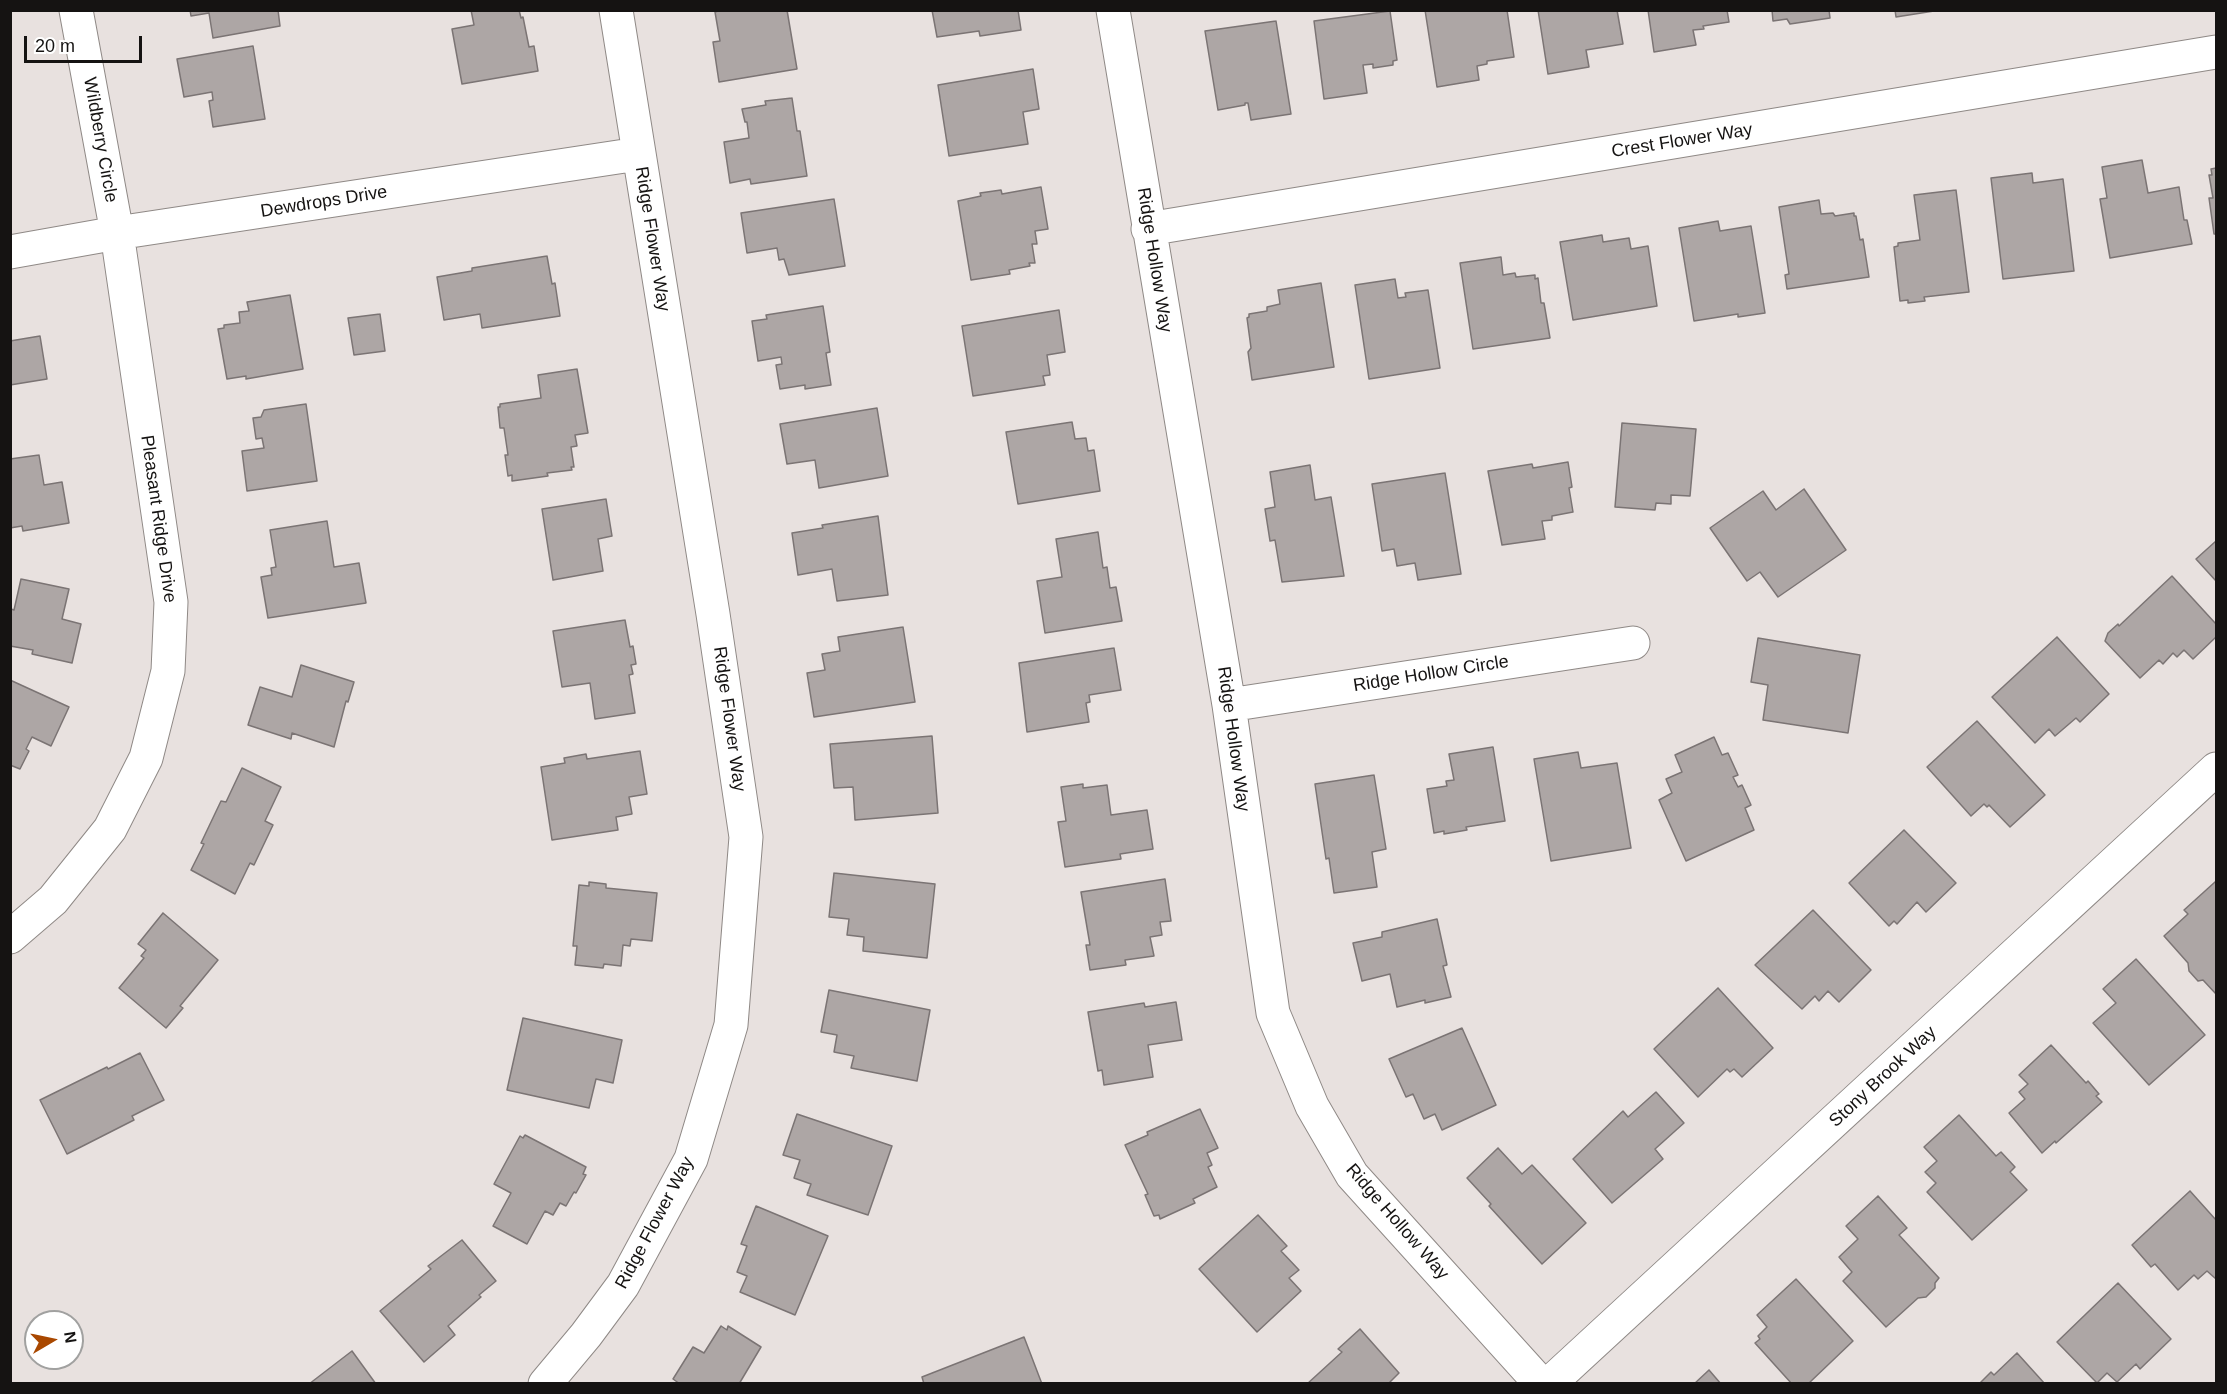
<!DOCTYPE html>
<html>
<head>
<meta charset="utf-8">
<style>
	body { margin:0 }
	#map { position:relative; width:2227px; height:1394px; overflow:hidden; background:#e8e1df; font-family:Arial,sans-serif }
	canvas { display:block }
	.frame { position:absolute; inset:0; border:12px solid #151312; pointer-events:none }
	.north { position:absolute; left:24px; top:1310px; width:60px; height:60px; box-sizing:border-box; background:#fff; border:2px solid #a1a1a0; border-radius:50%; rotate:81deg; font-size:16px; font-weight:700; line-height:24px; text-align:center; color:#151312 }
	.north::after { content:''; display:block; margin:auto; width:21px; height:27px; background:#a94800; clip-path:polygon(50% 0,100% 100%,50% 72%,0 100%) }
	.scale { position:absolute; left:24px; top:36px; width:118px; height:27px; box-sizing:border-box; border:3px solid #151312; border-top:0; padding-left:8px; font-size:18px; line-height:21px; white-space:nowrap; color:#151312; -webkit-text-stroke:4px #fff; paint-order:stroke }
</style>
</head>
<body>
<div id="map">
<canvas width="2227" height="1394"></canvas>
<div class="frame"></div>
<div class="north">N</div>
<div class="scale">20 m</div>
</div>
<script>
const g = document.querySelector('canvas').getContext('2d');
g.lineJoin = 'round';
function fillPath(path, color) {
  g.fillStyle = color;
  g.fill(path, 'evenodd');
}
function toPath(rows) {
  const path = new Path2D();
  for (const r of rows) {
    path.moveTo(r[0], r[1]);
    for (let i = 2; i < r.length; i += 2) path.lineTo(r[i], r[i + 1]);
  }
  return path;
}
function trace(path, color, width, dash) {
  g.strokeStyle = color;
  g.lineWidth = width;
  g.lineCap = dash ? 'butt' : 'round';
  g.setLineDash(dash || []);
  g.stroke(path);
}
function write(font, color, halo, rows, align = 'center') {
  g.font = font + ' Arial,sans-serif';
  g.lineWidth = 5;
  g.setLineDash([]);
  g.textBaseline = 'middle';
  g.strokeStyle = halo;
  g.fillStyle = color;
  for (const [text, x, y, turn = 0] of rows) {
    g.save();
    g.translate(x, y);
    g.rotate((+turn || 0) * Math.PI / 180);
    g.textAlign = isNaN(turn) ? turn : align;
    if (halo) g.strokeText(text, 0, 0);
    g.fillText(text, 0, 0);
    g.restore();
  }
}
const building = toPath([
	[190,10,278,10,280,26,213,38,209,13,191,16,190,10],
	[471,10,519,10,521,18,523,17,529,47,534,46,538,71,462,84,452,29,474,25,471,10],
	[721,10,787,10,797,69,719,82,713,42,720,41,715,12,721,10],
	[932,10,1018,10,1021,30,980,36,979,31,937,37,932,10],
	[1425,10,1507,10,1514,57,1487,61,1487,64,1477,66,1479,80,1437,87,1425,10],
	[1538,10,1617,10,1623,44,1586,50,1589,67,1548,74,1538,10],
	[1648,10,1727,10,1729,22,1703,26,1704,29,1693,30,1696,45,1654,52,1648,10],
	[1772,10,1829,10,1830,18,1790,24,1787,19,1773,21,1772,10],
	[1895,10,1934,10,1934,11,1896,17,1895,10],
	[1390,11,1397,60,1393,61,1393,65,1373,68,1373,64,1363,65,1367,93,1324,99,1314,21,1390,11],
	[1276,21,1291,114,1251,120,1248,103,1245,103,1245,105,1218,110,1205,31,1276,21],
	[253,46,265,119,213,127,209,101,213,100,212,92,184,97,177,59,253,46],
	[1033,69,1039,109,1023,112,1028,144,949,156,938,85,1033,69],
	[792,98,797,131,800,131,807,176,751,184,750,179,730,183,724,142,749,138,747,122,745,122,742,109,766,105,765,101,792,98],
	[2142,160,2148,193,2179,187,2184,220,2187,220,2192,244,2110,258,2100,199,2107,198,2102,167,2142,160],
	[2216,168,2216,234,2214,234,2209,198,2213,198,2209,175,2212,175,2211,169,2216,168],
	[2032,173,2033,183,2063,179,2074,271,2003,279,1991,178,2032,173],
	[1041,187,1048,229,1035,231,1037,244,1032,244,1035,263,1029,263,1030,266,1009,270,1010,274,971,280,958,201,981,196,980,193,1001,190,1002,194,1041,187],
	[1956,190,1969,292,1924,297,1925,301,1908,303,1908,300,1900,301,1894,247,1898,246,1898,243,1920,240,1914,195,1956,190],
	[834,199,845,266,789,275,784,259,779,260,777,248,747,253,741,213,834,199],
	[1819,200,1821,214,1833,213,1835,216,1854,213,1854,216,1856,216,1860,240,1863,239,1869,277,1787,289,1785,275,1789,274,1779,207,1819,200],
	[1718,221,1720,231,1751,226,1765,313,1738,317,1738,314,1694,321,1679,228,1718,221],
	[1602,235,1603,242,1629,238,1631,249,1648,246,1657,306,1573,320,1560,242,1602,235],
	[547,256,552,284,555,283,560,316,482,328,480,314,444,320,437,277,472,271,472,268,547,256],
	[1501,257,1503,275,1515,273,1516,277,1535,275,1535,279,1538,278,1541,303,1544,303,1550,338,1473,349,1460,263,1501,257],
	[1395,279,1398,298,1406,297,1405,293,1428,290,1440,368,1369,379,1355,285,1395,279],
	[1321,283,1334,367,1252,380,1248,352,1251,348,1247,318,1249,317,1249,314,1267,311,1267,307,1280,304,1278,290,1321,283],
	[290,295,303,369,246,379,246,376,227,379,218,329,224,328,224,325,240,323,239,312,249,311,247,302,290,295],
	[823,306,830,352,826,353,831,385,805,389,805,385,780,389,776,365,782,364,781,357,758,361,752,321,767,319,766,315,823,306],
	[1059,310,1065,352,1047,355,1050,375,1043,376,1045,385,973,396,962,326,1059,310],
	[380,314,385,351,354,355,348,318,380,314],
	[40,336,47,379,10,385,10,341,40,336],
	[577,369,588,433,575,435,577,446,571,447,574,467,571,467,572,470,547,473,548,476,512,481,512,475,508,476,505,455,508,455,504,428,500,428,498,407,500,407,500,404,541,398,538,375,577,369],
	[306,404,317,481,247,491,242,451,264,448,262,438,256,439,253,418,261,417,264,410,306,404],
	[877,408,888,476,819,488,815,460,787,464,780,424,877,408],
	[1072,422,1075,439,1086,438,1088,451,1094,450,1100,491,1018,504,1006,432,1072,422],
	[1622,423,1696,429,1690,496,1671,495,1671,504,1656,503,1655,510,1615,507,1622,423],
	[39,455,44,485,62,482,69,523,23,531,22,526,10,528,10,459,39,455],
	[1568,462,1572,487,1569,488,1573,512,1552,516,1552,520,1542,521,1545,539,1502,545,1488,471,1532,464,1533,468,1568,462],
	[1310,465,1315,500,1331,497,1344,576,1282,582,1275,540,1270,541,1265,509,1275,507,1270,472,1310,465],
	[1445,473,1461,574,1418,580,1415,563,1397,566,1394,549,1382,551,1372,484,1445,473],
	[1804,489,1846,550,1778,597,1760,572,1747,581,1710,528,1763,491,1776,510,1804,489],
	[606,499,612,536,598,539,603,571,553,580,542,509,606,499],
	[878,516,888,595,837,601,832,569,798,575,792,533,823,528,822,525,878,516],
	[327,521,334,567,359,563,366,603,268,618,261,577,272,575,271,568,276,567,270,530,327,521],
	[1098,532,1103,568,1107,567,1110,588,1116,587,1122,621,1045,633,1037,581,1062,577,1056,539,1098,532],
	[2216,541,2216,581,2196,559,2216,541],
	[2172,576,2216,624,2216,637,2193,659,2184,650,2177,657,2173,653,2163,664,2159,660,2140,678,2105,641,2108,633,2118,624,2119,626,2172,576],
	[21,579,69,589,62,619,81,624,72,663,32,654,33,650,10,646,10,611,11,609,14,610,21,579],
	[625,620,630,647,633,646,636,664,631,665,633,674,629,675,635,713,595,719,590,683,562,687,553,631,625,620],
	[903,627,915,702,814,717,807,673,825,670,822,654,840,651,838,637,903,627],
	[2057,637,2109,694,2080,722,2076,718,2055,736,2049,729,2035,743,1992,697,2057,637],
	[1758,638,1860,655,1848,733,1763,720,1768,685,1751,682,1758,638],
	[1114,648,1121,690,1089,695,1090,702,1086,703,1089,722,1027,732,1019,663,1114,648],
	[301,665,354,682,348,702,346,701,334,747,292,733,291,739,248,725,260,687,292,697,301,665],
	[10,680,69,707,51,746,32,737,26,749,29,751,20,769,10,765,10,680],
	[1977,721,2045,795,2010,827,1989,805,1987,807,1984,804,1971,816,1927,767,1977,721],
	[932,736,938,813,855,820,853,787,834,788,830,744,932,736],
	[1714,737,1722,755,1728,753,1738,775,1733,777,1738,787,1742,785,1751,805,1745,808,1754,830,1686,861,1659,800,1672,793,1666,779,1682,772,1675,755,1714,737],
	[1493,747,1505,821,1466,827,1467,830,1444,834,1444,831,1434,833,1427,789,1447,786,1446,781,1454,780,1449,754,1493,747],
	[640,751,647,794,629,797,632,814,616,817,618,830,552,840,541,767,565,763,564,758,586,754,587,759,640,751],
	[1578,752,1581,768,1617,763,1631,848,1551,861,1534,759,1578,752],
	[242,768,281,787,265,821,273,825,254,865,250,863,235,894,191,870,204,844,201,843,221,801,226,802,242,768],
	[1374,775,1386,849,1372,852,1377,887,1334,893,1329,858,1326,859,1315,784,1374,775],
	[1083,784,1083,788,1107,785,1111,815,1147,810,1153,849,1120,854,1121,859,1065,867,1058,822,1066,821,1061,787,1083,784],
	[1904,830,1956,883,1926,912,1917,902,1897,924,1894,921,1889,926,1849,883,1904,830],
	[834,873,935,884,927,958,863,951,864,937,847,935,849,919,829,917,834,873],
	[1165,879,1171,921,1160,922,1162,935,1150,937,1154,956,1125,960,1126,965,1090,970,1086,945,1090,945,1081,892,1165,879],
	[589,882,606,884,606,888,657,893,652,941,631,939,630,946,623,945,621,966,604,964,603,968,575,965,577,946,573,946,579,885,589,886,589,882],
	[2215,882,2216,883,2216,994,2203,980,2198,981,2189,971,2188,963,2164,936,2188,914,2184,910,2215,882],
	[1813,910,1871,970,1839,1002,1828,991,1819,1001,1815,996,1802,1009,1755,965,1813,910],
	[163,913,218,960,180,1006,183,1008,166,1028,119,988,144,958,141,956,146,950,138,944,163,913],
	[1437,919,1447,965,1443,966,1451,997,1425,1003,1425,1000,1397,1007,1390,974,1362,981,1353,943,1382,937,1382,932,1437,919],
	[2136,959,2205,1035,2149,1085,2093,1023,2116,1003,2103,989,2136,959],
	[1718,988,1773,1048,1742,1077,1734,1069,1730,1072,1727,1069,1698,1097,1654,1049,1718,988],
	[829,990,930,1010,917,1081,851,1068,854,1056,834,1052,837,1035,821,1032,829,990],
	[1176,1002,1182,1040,1148,1045,1153,1077,1104,1085,1102,1070,1098,1071,1088,1012,1144,1003,1145,1007,1176,1002],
	[523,1018,622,1040,613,1083,596,1079,589,1108,507,1090,523,1018],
	[1462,1028,1496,1105,1442,1130,1435,1114,1424,1119,1413,1094,1406,1097,1389,1059,1462,1028],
	[2051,1045,2086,1083,2088,1081,2099,1094,2096,1096,2102,1102,2056,1143,2055,1141,2042,1153,2009,1113,2025,1099,2019,1092,2028,1084,2019,1075,2051,1045],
	[140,1053,164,1100,132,1116,134,1120,67,1154,40,1100,107,1067,108,1069,140,1053],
	[1656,1092,1684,1123,1655,1149,1663,1159,1612,1203,1573,1159,1623,1111,1628,1117,1656,1092],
	[1200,1109,1218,1148,1207,1153,1212,1165,1208,1167,1217,1187,1193,1199,1195,1203,1160,1219,1159,1215,1154,1216,1145,1195,1148,1194,1125,1145,1148,1135,1147,1132,1200,1109],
	[797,1114,892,1146,868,1215,807,1195,811,1184,794,1178,800,1160,783,1155,797,1114],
	[1959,1115,1996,1156,2001,1152,2015,1167,2010,1172,2027,1190,1972,1240,1927,1192,1936,1183,1925,1172,1937,1161,1924,1147,1959,1115],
	[525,1135,586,1167,583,1174,586,1175,576,1193,574,1192,566,1206,560,1203,553,1215,545,1211,527,1244,493,1226,511,1193,494,1184,520,1136,523,1138,525,1135],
	[1498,1148,1522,1174,1532,1165,1586,1223,1542,1264,1489,1206,1491,1204,1467,1178,1498,1148],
	[2190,1191,2216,1220,2216,1279,2207,1271,2198,1279,2194,1275,2178,1290,2155,1264,2151,1267,2132,1245,2190,1191],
	[1878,1196,1907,1228,1899,1235,1939,1278,1935,1283,1935,1288,1926,1297,1918,1298,1886,1327,1843,1281,1852,1272,1839,1257,1858,1239,1846,1226,1878,1196],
	[756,1206,828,1236,795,1315,740,1292,747,1276,737,1272,747,1246,741,1244,756,1206],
	[1258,1215,1287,1246,1281,1251,1299,1270,1289,1278,1301,1291,1257,1332,1199,1269,1258,1215],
	[462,1240,496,1281,479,1295,481,1297,448,1326,455,1335,424,1362,380,1311,431,1269,428,1266,462,1240],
	[1796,1279,1853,1341,1808,1384,1792,1384,1755,1343,1760,1339,1758,1336,1767,1327,1757,1315,1796,1279],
	[2118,1283,2171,1339,2140,1369,2136,1364,2117,1382,2107,1373,2097,1383,2057,1342,2118,1283],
	[721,1326,727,1330,728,1326,761,1347,739,1384,680,1384,673,1379,693,1347,704,1353,721,1326],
	[1360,1329,1399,1373,1388,1384,1307,1384,1342,1352,1338,1349,1360,1329],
	[1024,1337,1042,1384,924,1384,922,1377,1024,1337],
	[352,1351,376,1384,309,1384,352,1351],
	[2017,1353,2045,1384,1979,1384,1991,1372,1994,1375,2017,1353],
	[1709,1370,1721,1384,1694,1384,1709,1370]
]);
const minor = toPath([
	[1113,10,1229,705,1273,1013,1312,1106,1352,1175,1541,1384],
	[1148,229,2216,52],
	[10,252,117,233,638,154],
	[1229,705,1633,643],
	[10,937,53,900,110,829,146,758,168,671,171,602,117,233,76,10],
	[545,1384,586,1335,623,1285,691,1159,731,1025,746,837,713,614,616,10],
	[1549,1384,2216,769]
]);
const streetNames = [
	["Wildberry Circle",100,140,80],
	["Crest Flower Way",1682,141,-9],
	["Dewdrops Drive",324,202,-9],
	["Ridge Flower Way",652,239,81],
	["Ridge Hollow Way",1154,260,81],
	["Pleasant Ridge Drive",158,519,82],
	["Ridge Hollow Circle",1431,674,-9],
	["Ridge Flower Way",729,719,82],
	["Ridge Hollow Way",1233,739,82],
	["Stony Brook Way",1883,1077,-43],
	["Ridge Hollow Way",1397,1222,49],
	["Ridge Flower Way",655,1223,-62]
];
fillPath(building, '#ada6a5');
trace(building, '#7b7474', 1.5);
trace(minor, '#8f8986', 35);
trace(minor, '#fff', 33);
write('18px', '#151312', '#fff', streetNames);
</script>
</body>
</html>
